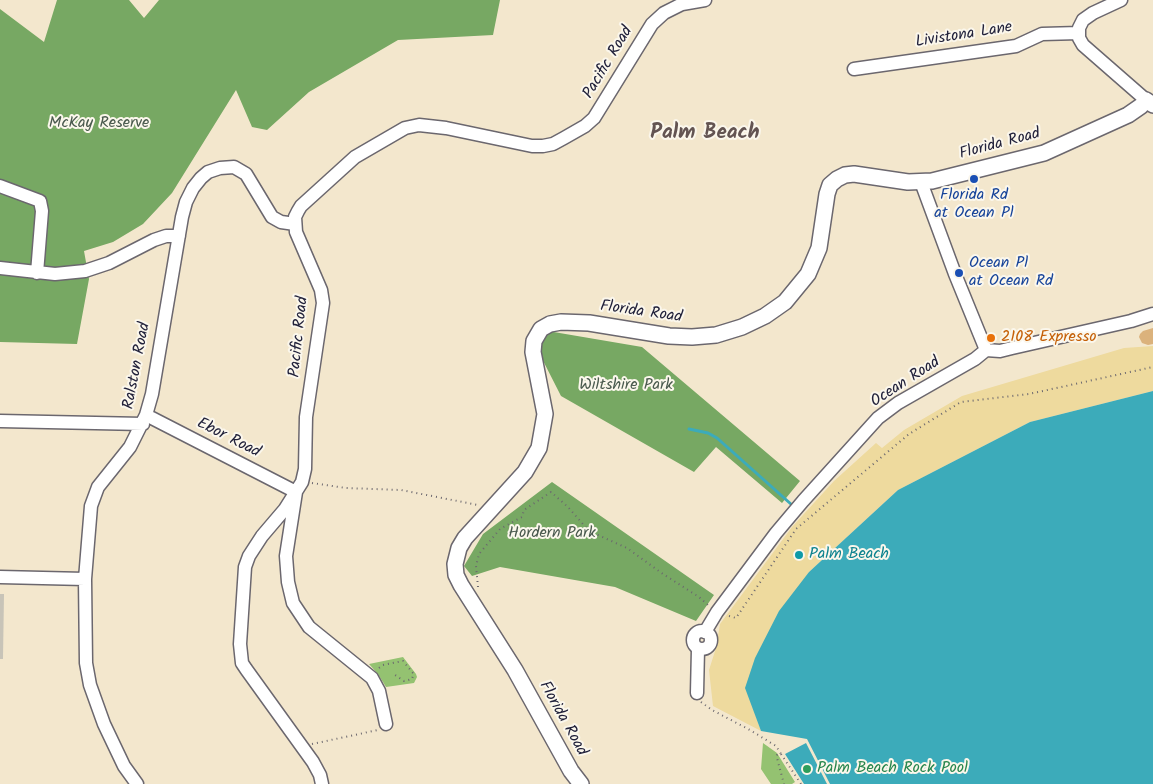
<!DOCTYPE html>
<html>
<head>
<meta charset="utf-8">
<style>
	body { margin:0 }
	canvas { display:block; background:#f3e7cd }
</style>
</head>
<body>
<canvas width="1153" height="784"></canvas>
<script>
const g = document.querySelector('canvas').getContext('2d');
g.lineJoin = 'round';
function fillPath(path, color) {
  g.fillStyle = color;
  g.fill(path, 'evenodd');
}
function toPath(rows) {
  const path = new Path2D();
  for (const r of rows) {
    if (r.length === 3) {
      path.moveTo(r[0] + r[2], r[1]);
      path.arc(r[0], r[1], r[2], 0, 2 * Math.PI);
      continue;
    }
    path.moveTo(r[0], r[1]);
    for (let i = 2; i < r.length; i += 2) path.lineTo(r[i], r[i + 1]);
  }
  return path;
}
function trace(path, color, width, dash) {
  g.strokeStyle = color;
  g.lineWidth = width;
  g.lineCap = dash ? 'butt' : 'round';
  g.setLineDash(dash || []);
  g.stroke(path);
}
function write(font, color, halo, rows, align = 'center') {
  g.font = font + ' Kalam,sans-serif';
  g.lineWidth = 4;
  g.setLineDash([]);
  g.textBaseline = 'middle';
  g.strokeStyle = halo;
  g.fillStyle = color;
  for (const [text, x, y, turn = 0] of rows) {
    g.save();
    g.translate(x, y);
    g.rotate((+turn || 0) * Math.PI / 180);
    g.textAlign = isNaN(turn) ? turn : align;
    if (halo) g.strokeText(text, 0, 0);
    g.fillText(text, 0, 0);
    g.restore();
  }
}
const industrial = toPath([
	[0,594,4,594,3,659,0,659]
]);
const green = toPath([
	[403,657,416,674,417,677,414,683,386,687,378,674,369,664],
	[763,743,777,753,795,782,792,784,771,784,761,769]
]);
const forest = toPath([
	[57,0,129,0,144,18,159,0,500,0,493,35,398,40,309,92,267,130,252,127,236,90,172,193,143,224,113,242,84,251,89,279,77,344,0,342,0,9,44,42],
	[536,329,642,347,800,481,782,503,716,447,694,472,561,396,532,339],
	[552,482,714,595,696,621,615,587,500,567,472,576,464,566,483,534]
]);
const sand = toPath([
	[1153,346,1153,391,1030,422,898,490,809,572,746,688,761,731,713,706,709,670,716,648,720,624,792,527,834,481,876,443,882,448,904,430,962,396,1124,348]
]);
const water = toPath([
	[1153,391,1153,784,830,784,807,739,761,731,745,688,755,658,779,611,809,572,898,490,1030,422],
	[806,743,827,784,804,784,785,754]
]);
const stream = toPath([
	[689,429,708,433,717,438,792,505]
]);
const building = toPath([
	[1153,328,1153,344,1148,345,1142,343,1139,337,1140,334,1143,331]
]);
const path = toPath([
	[312,483,346,488,401,490,478,505],
	[478,587,476,566,479,554,500,529,522,517,524,510,551,492,568,507,589,531,627,548,663,574,699,597,709,606],
	[729,616,736,618,796,529,909,434,961,402,1029,394,1153,367],
	[379,668,383,665,403,661,413,673,413,676,412,679,404,681,395,675],
	[701,702,712,710,750,730,776,746,781,754,777,755,777,758,784,784],
	[312,744,378,730],
	[781,754,801,784]
]);
const minor = toPath([
	[1121,0,1093,13,1083,20,1079,28,1079,38,1083,45,1146,100],
	[854,69,1016,46,1042,34,1079,33],
	[921,182,955,274,986,350],
	[0,186,40,201,42,211,37,273],
	[0,268,55,274,85,271,109,263,154,240,166,236,179,236],
	[986,350,1000,351,1012,348,1131,321,1153,314],
	[146,415,296,492,286,556,288,582,293,603,309,627,372,678,379,691,386,724],
	[0,421,143,424],
	[0,577,85,579],
	[702,640,9],
	[705,632,717,612,776,533,803,501,878,418,898,403,975,359,986,350],
	[697,693,698,649],
	[137,784,124,766,104,724,90,685,86,663,85,579,91,506,98,487,130,447,146,415,152,394,182,217,186,202,193,188,201,178,208,172,220,168,234,167,246,174,272,217,281,222,295,224],
	[322,784,320,775,313,762,246,669,242,663,240,644,245,567,249,556,262,536,285,509,302,482,305,469,306,417,323,303,321,290,296,232,295,217,298,211,301,206,355,157,405,128,419,125,446,128,532,146,543,146,553,144,564,138,585,126,594,118,652,24,664,13,682,4,705,0]
]);
const major = toPath([
	[581,784,571,771,515,670,461,585,456,575,455,564,459,548,465,538,525,472,539,448,545,414,533,352,534,341,541,329,550,324,561,322,589,323,669,336,692,337,716,335,742,327,765,316,785,302,808,274,819,248,827,194,830,185,837,179,845,175,854,174,908,182,932,181,1044,153,1128,115,1141,106,1146,100,1153,105]
]);
const markers = [
	[974,179,5,"#1a4fb4"],
	[959,273,5,"#1a4fb4"],
	[991,338,5,"#e8710a"],
	[799,555,5,"#0f9aa8"],
	[807,769,5,"#2e9e5b"]
];
const streetNames = [
	["Livistona Lane",964,36,-9],
	["Pacific Road",609,63,-59],
	["Florida Road",1000,145,-15],
	["Florida Road",641,313,8],
	["Pacific Road",300,337,-84],
	["Ralston Road",138,366,-79],
	["Ocean Road",906,383,-33],
	["Ebor Road",228,439,27],
	["Florida Road",562,719,61]
];
const parkNames = [
	["McKay Reserve",99,124],
	["Wiltshire Park",626,386],
	["Hordern Park",552,534]
];
const transitNames = [
	["Florida Rd",974,196],
	["at Ocean Pl",974,214],
	["Ocean Pl",969,264,"left"],
	["at Ocean Rd",969,282,"left"]
];
const foodNames = [
	["2108 Expresso",1001,338]
];
const cultureNames = [
	["Palm Beach",809,555]
];
const leisureNames = [
	["Palm Beach Rock Pool",817,769]
];
const districtNames = [
	["Palm Beach",705,134]
];
fillPath(industrial, '#c8c4b8');
fillPath(green, '#94c271');
fillPath(forest, '#77a863');
fillPath(sand, '#eeda9e');
fillPath(water, '#3cabba');
trace(stream, '#3cabba', 3);
fillPath(building, '#dbb27c');
trace(minor, '#6b676e', 15);
trace(major, '#6b676e', 18);
trace(path, '#6b676e', 2, [1, 4]);
trace(minor, '#fff', 12);
trace(major, '#fff', 15);
for (const [x, y, r, color] of markers) {
  const dot = new Path2D();
  dot.arc(x, y, r, 0, 2 * Math.PI);
  g.fillStyle = color;
  g.fill(dot);
  trace(dot, '#fbf7ec', 2);
}
write('16px', '#22223b', '#fbf7ec', streetNames);
write('16px', '#4a5a4e', '#fbf7ec', parkNames);
write('16px', '#164399', '#fbf7ec', transitNames);
write('16px', '#c56008', '#fbf7ec', foodNames, 'left');
write('16px', '#0d838f', '#fbf7ec', cultureNames, 'left');
write('16px', '#27864d', '#fbf7ec', leisureNames, 'left');
write('bold 21px', '#635452', '#fbf7ec', districtNames);
</script>
</body>
</html>
